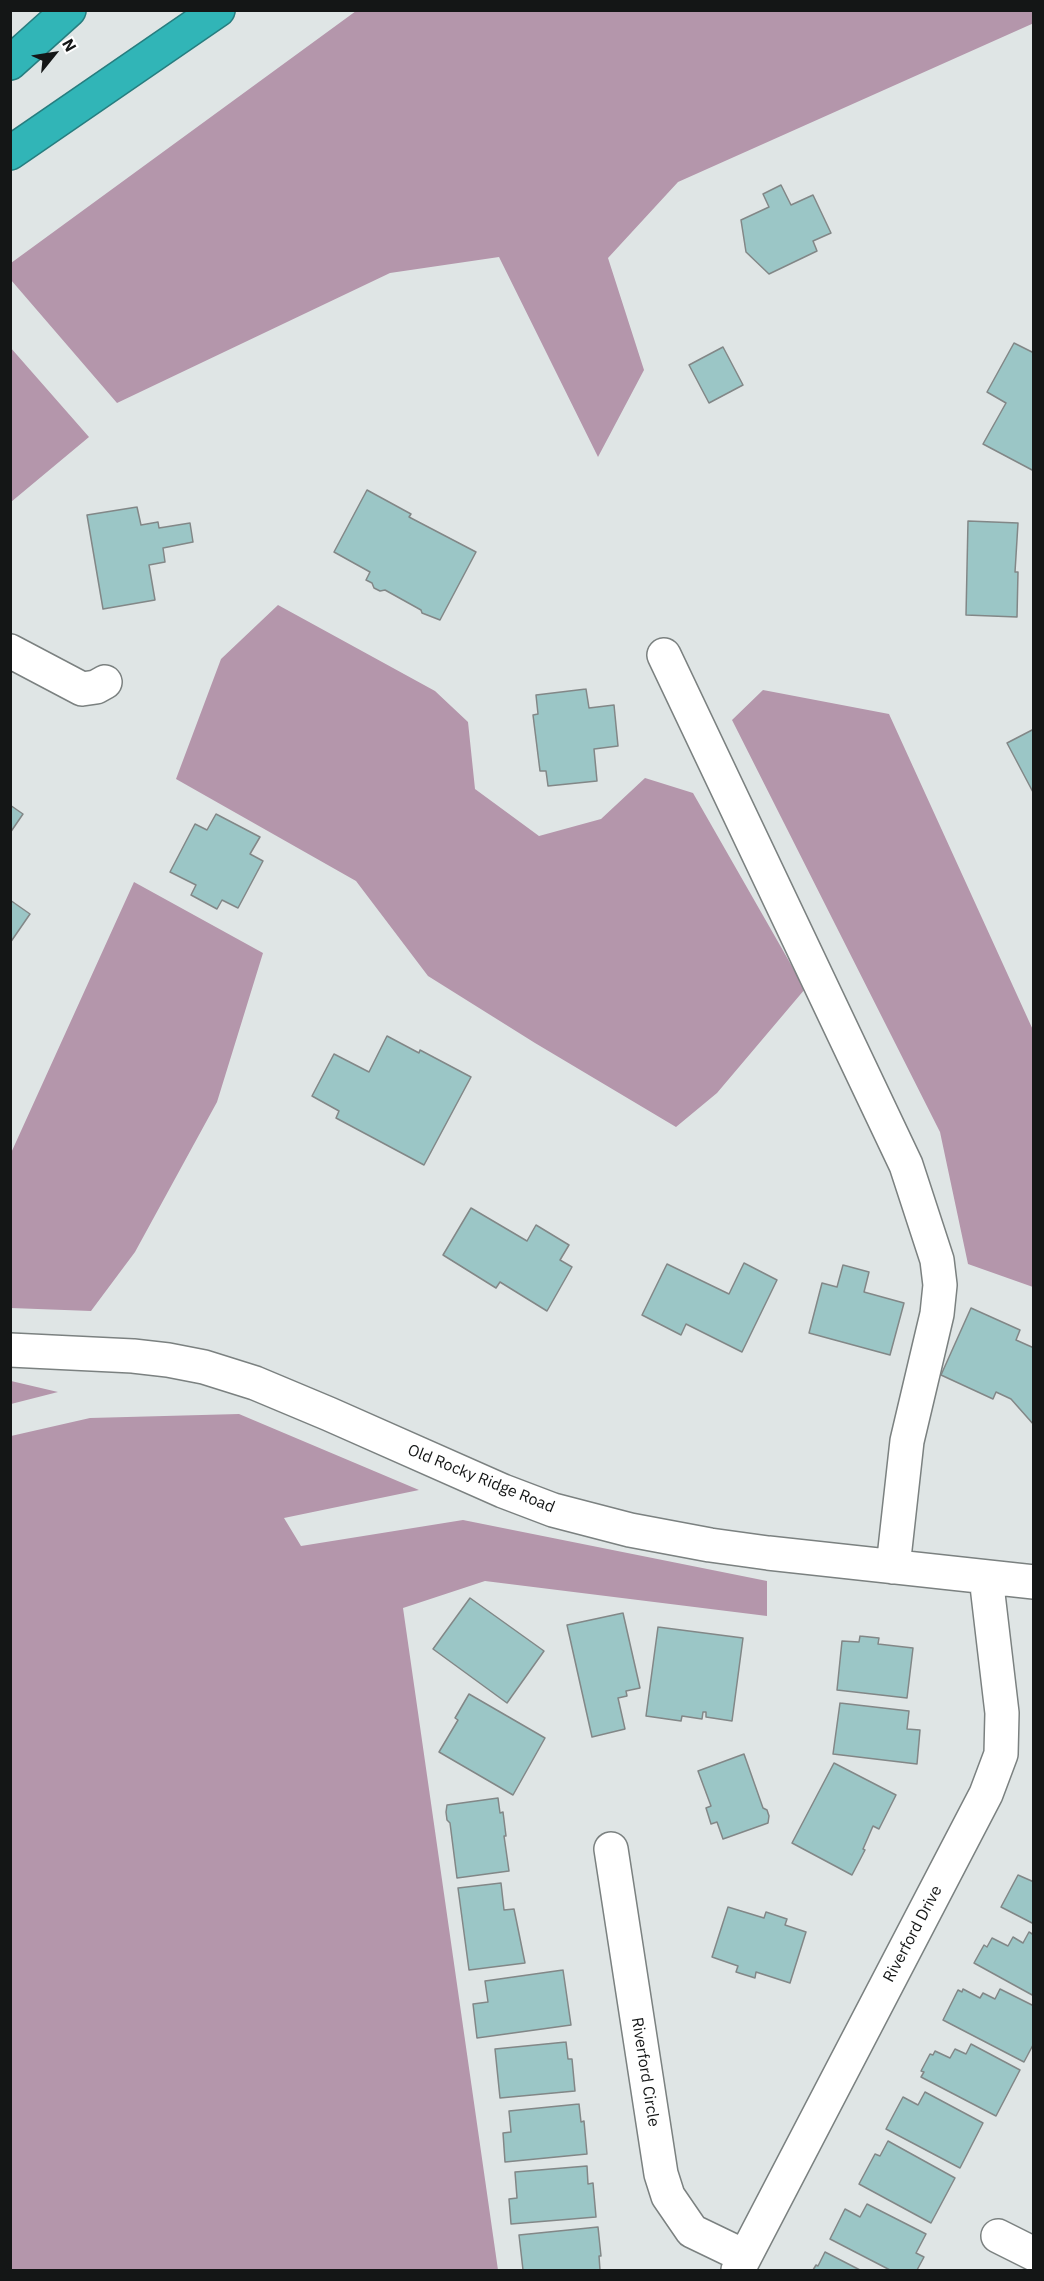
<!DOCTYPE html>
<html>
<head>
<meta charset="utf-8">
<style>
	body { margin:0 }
	#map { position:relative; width:1044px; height:2281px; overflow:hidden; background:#dfe5e5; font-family:"IBM Plex Sans",sans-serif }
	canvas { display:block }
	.frame { position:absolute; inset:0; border:12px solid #141616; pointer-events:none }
	.north { position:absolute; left:24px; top:24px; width:60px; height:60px; -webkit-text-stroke:4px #fff; paint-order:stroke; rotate:60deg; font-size:16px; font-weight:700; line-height:24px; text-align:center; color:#141616 }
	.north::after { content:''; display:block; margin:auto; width:21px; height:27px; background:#141616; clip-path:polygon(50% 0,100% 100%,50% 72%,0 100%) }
</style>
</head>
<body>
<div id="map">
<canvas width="1044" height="2281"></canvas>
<div class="frame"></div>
<div class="north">N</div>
</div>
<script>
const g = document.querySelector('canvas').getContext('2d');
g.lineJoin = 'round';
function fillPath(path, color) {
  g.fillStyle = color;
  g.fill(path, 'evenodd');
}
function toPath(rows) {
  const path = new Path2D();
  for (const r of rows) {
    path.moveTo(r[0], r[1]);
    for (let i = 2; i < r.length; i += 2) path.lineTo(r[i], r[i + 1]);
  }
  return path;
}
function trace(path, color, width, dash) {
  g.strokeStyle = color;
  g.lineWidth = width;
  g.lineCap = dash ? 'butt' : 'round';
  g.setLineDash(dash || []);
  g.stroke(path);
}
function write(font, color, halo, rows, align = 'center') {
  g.font = font + ' "IBM Plex Sans",sans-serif';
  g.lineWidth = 6;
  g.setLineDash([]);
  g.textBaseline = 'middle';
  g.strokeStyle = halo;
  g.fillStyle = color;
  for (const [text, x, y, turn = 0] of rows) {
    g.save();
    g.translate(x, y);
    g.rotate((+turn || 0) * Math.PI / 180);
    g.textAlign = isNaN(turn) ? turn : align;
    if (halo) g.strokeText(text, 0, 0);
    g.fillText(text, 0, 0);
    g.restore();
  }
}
const forest = toPath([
	[356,11,1033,10,1034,23,678,182,608,258,644,370,598,457,499,257,390,273,117,403,11,280,11,263],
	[10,347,89,437,11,502,10,502],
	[278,605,435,691,468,722,475,789,539,836,601,819,645,778,693,793,805,989,717,1093,676,1127,535,1043,428,976,356,881,176,779,221,659],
	[763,690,889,714,1033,1030,1033,1287,968,1264,940,1132,732,720],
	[134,882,263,953,217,1102,135,1252,91,1311,11,1308,11,1153],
	[11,1381,58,1392,11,1404],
	[239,1414,419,1490,284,1518,301,1546,463,1520,767,1581,767,1616,485,1581,403,1608,498,2270,11,2270,11,1436,90,1418]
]);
const building = toPath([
	[781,185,791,205,813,195,831,233,813,241,817,251,769,274,746,252,741,220,769,207,763,194,781,185],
	[1014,343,1034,353,1034,471,983,444,1006,403,987,392,1014,343],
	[723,347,743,385,709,403,689,365,723,347],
	[367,490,411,514,409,517,476,552,440,620,422,613,421,610,385,590,380,591,374,588,372,583,366,580,370,572,334,552,367,490],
	[137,507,141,525,158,522,159,528,190,523,193,542,163,548,165,562,149,565,155,600,103,609,87,515,137,507],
	[968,521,1018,523,1015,572,1018,572,1017,617,966,615,968,521],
	[586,689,589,708,614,705,618,746,594,749,597,781,548,786,546,771,540,771,533,715,538,714,536,695,586,689],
	[1034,729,1034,794,1007,743,1034,729],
	[10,805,23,814,10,833,10,805],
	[216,814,260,837,250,854,263,861,238,908,222,900,217,909,191,895,196,885,170,872,195,824,207,830,216,814],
	[10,900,30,914,10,943,10,900],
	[387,1036,419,1053,420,1050,471,1077,424,1165,336,1118,339,1111,312,1096,334,1054,369,1072,387,1036],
	[471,1208,527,1241,536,1225,569,1245,560,1260,572,1267,547,1311,500,1282,496,1288,443,1255,471,1208],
	[744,1263,777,1280,742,1352,686,1324,681,1335,642,1315,667,1264,729,1294,744,1263],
	[843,1265,869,1272,864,1292,904,1303,890,1355,809,1333,822,1283,837,1287,843,1265],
	[971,1308,1020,1330,1016,1340,1034,1348,1034,1425,1011,1399,996,1392,993,1399,941,1375,971,1308],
	[470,1598,544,1651,507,1703,433,1649,470,1598],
	[623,1613,640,1688,626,1691,627,1696,618,1698,625,1729,592,1737,567,1625,623,1613],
	[658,1627,743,1638,732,1721,706,1717,706,1712,703,1712,702,1719,682,1716,681,1721,646,1716,658,1627],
	[860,1636,879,1638,878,1644,913,1648,907,1698,837,1690,842,1641,859,1642,860,1636],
	[469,1694,545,1738,513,1795,439,1752,458,1720,455,1718,469,1694],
	[840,1703,909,1711,907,1729,920,1730,917,1764,833,1754,840,1703],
	[744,1754,763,1808,767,1810,769,1816,768,1823,723,1839,717,1822,711,1824,706,1808,711,1806,698,1771,744,1754],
	[834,1763,896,1795,879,1829,873,1826,863,1849,865,1850,852,1875,792,1843,834,1763],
	[498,1798,500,1813,503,1812,506,1836,504,1836,509,1871,457,1878,450,1823,447,1820,446,1812,447,1805,498,1798],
	[1018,1875,1034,1882,1034,1924,1001,1907,1018,1875],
	[501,1883,504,1910,514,1909,525,1963,469,1970,458,1888,501,1883],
	[728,1907,764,1918,766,1912,787,1919,785,1925,806,1932,790,1983,756,1972,755,1978,736,1972,738,1966,712,1957,728,1907],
	[1029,1932,1034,1935,1034,1996,974,1963,984,1945,987,1947,992,1938,1008,1946,1013,1937,1023,1943,1029,1932],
	[563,1970,571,2025,477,2038,473,2004,488,2002,485,1981,563,1970],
	[963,1989,980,1998,983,1993,995,1999,1000,1989,1034,2006,1034,2043,1024,2062,943,2020,958,1990,962,1992,963,1989],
	[566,2042,568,2059,572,2059,575,2091,500,2098,495,2049,566,2042],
	[971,2044,1020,2070,996,2116,921,2077,924,2072,921,2071,930,2054,933,2055,935,2051,950,2058,955,2049,966,2054,971,2044],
	[925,2092,983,2123,960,2168,886,2129,903,2097,918,2105,925,2092],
	[579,2104,581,2122,584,2121,587,2154,505,2162,503,2133,511,2132,509,2111,579,2104],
	[888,2141,955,2178,931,2223,859,2184,875,2154,880,2156,888,2141],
	[587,2166,588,2184,593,2183,596,2217,511,2224,509,2199,517,2198,515,2172,587,2166],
	[867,2204,926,2234,916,2253,924,2257,917,2270,890,2270,830,2239,845,2209,860,2217,867,2204],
	[598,2227,601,2256,599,2256,600,2270,523,2270,519,2235,598,2227],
	[825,2252,860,2270,813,2270,816,2265,818,2266,825,2252]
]);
const minor = toPath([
	[10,651,82,689,96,687,105,682],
	[664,655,906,1165,937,1260,940,1285,937,1314,907,1441,893,1567],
	[10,1350,133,1356,168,1360,204,1367,255,1383,329,1414,503,1491,553,1510,630,1530,710,1545,768,1553,1034,1582],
	[611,1849,661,2174,668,2196,692,2231,744,2256],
	[998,2236,1034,2254],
	[738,2270,986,1794,1001,1754,1002,1713,986,1577]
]);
const highway = toPath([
	[10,63,69,10],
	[10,153,218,10]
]);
const streetNames = [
	["Old Rocky Ridge Road",481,1479,22],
	["Riverford Drive",913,1934,-62],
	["Riverford Circle",645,2072,81]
];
fillPath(forest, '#b496ab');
fillPath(building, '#9bc6c6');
trace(building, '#828787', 1.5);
trace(minor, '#7b8180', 36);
trace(highway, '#277d7f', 36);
trace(minor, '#fff', 33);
trace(highway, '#31b5b7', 33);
write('16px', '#141616', '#fff', streetNames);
</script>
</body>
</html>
